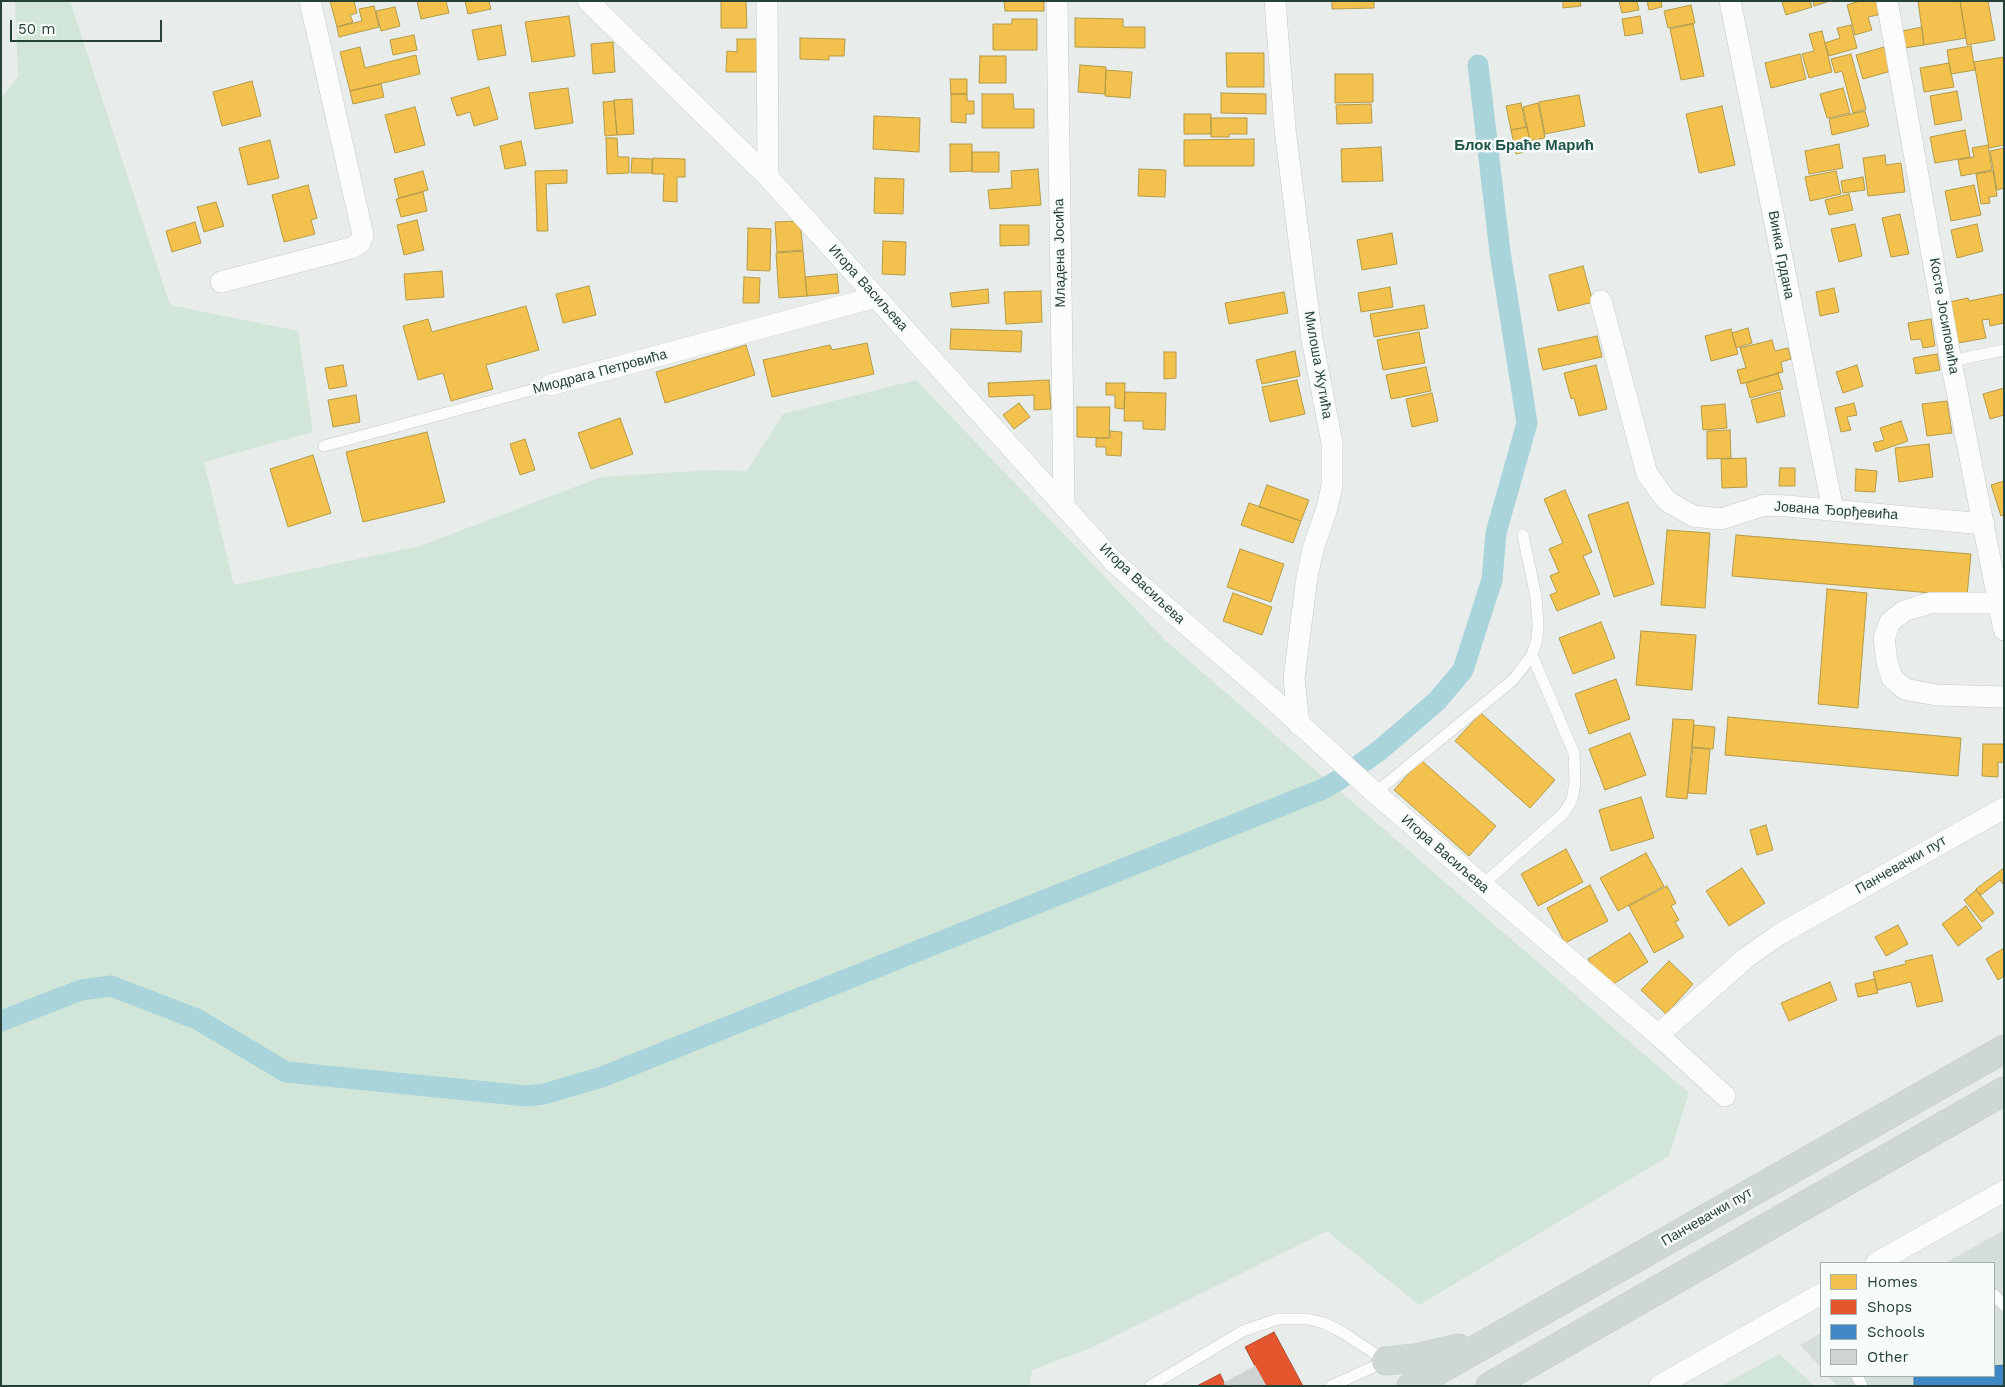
<!DOCTYPE html>
<html>
<head>
<meta charset="utf-8">
<style>
	body { margin:0 }
	#map { position:relative; width:2005px; height:1387px; overflow:hidden; background:#e8edeb; font-family:"Work Sans",sans-serif }
	canvas { display:block }
	.frame { position:absolute; inset:0; border:2px solid #24423a; pointer-events:none }
	.legend { position:absolute; left:1820px; top:1262px; width:175px; height:115px; box-sizing:border-box; background:#f7fbf9; border:1px solid #a3b1ad; margin:0; padding:6px 9px; list-style:none; font-size:15px; color:#24423a }
	.legend li { display:flex; align-items:center; gap:10px; height:25px }
	.legend b { width:25px; border:1px solid #a3b1ad }
	.scale { position:absolute; left:10px; top:20px; width:152px; height:22px; box-sizing:border-box; border:2px solid #24423a; border-top:0; padding-left:6px; font-size:15px; line-height:18px; white-space:nowrap; color:#24423a; -webkit-text-stroke:4px #f7fbf9; paint-order:stroke }
</style>
</head>
<body>
<div id="map">
<canvas width="2005" height="1387"></canvas>
<div class="frame"></div>
<ul class="legend">
<li><b style="height:14px;background:#f2c14e"></b>Homes</li>
<li><b style="height:14px;background:#e4572e"></b>Shops</li>
<li><b style="height:14px;background:#3f88c5"></b>Schools</li>
<li><b style="height:14px;background:#cfd4d2"></b>Other</li>
</ul>
<div class="scale">50 m</div>
</div>
<script>
const g = document.querySelector('canvas').getContext('2d');
g.lineJoin = 'round';
function fillPath(path, color) {
  g.fillStyle = color;
  g.fill(path, 'evenodd');
}
function toPath(rows) {
  const path = new Path2D();
  for (const r of rows) {
    path.moveTo(r[0], r[1]);
    for (let i = 2; i < r.length; i += 2) path.lineTo(r[i], r[i + 1]);
  }
  return path;
}
function trace(path, color, width, dash) {
  g.strokeStyle = color;
  g.lineWidth = width;
  g.lineCap = dash ? 'butt' : 'round';
  g.setLineDash(dash || []);
  g.stroke(path);
}
function write(font, color, halo, rows, align = 'center') {
  g.font = font + ' "Work Sans",sans-serif';
  g.lineWidth = 5;
  g.setLineDash([]);
  g.textBaseline = 'middle';
  g.strokeStyle = halo;
  g.fillStyle = color;
  for (const [text, x, y, turn = 0] of rows) {
    g.save();
    g.translate(x, y);
    g.rotate((+turn || 0) * Math.PI / 180);
    g.textAlign = isNaN(turn) ? turn : align;
    if (halo) g.strokeText(text, 0, 0);
    g.fillText(text, 0, 0);
    g.restore();
  }
}
const built = toPath([
	[2004,1230,2004,1386,1838,1386,1828,1376,1994,1376,1994,1263,1945,1263],
	[1821,1333,1821,1368,1800,1345]
]);
const green = toPath([
	[15,1,70,1,170,305,298,331,313,432,204,462,234,585,420,546,601,477,711,470,747,471,783,414,916,380,1166,641,1689,1093,1669,1156,1419,1305,1327,1231,1091,1348,1032,1370,1030,1386,1,1386,1,98,18,77],
	[1779,1354,1815,1386,1721,1386]
]);
const homes = toPath([
	[330,1,354,1,357,13,350,15,353,22,337,27,330,1],
	[417,1,446,1,449,13,421,19,417,1],
	[465,1,489,1,491,9,468,14,465,1],
	[721,1,746,1,747,28,721,28,721,1],
	[1004,1,1044,1,1044,11,1005,11,1004,1],
	[1332,1,1374,1,1374,8,1332,9,1332,1],
	[1563,1,1580,1,1581,6,1563,8,1563,1],
	[1619,1,1637,1,1639,10,1622,13,1619,1],
	[1647,1,1661,1,1662,7,1649,10,1647,1],
	[1810,1,1812,7,1786,15,1782,2,1810,1],
	[1813,1,1830,1,1814,6,1813,1],
	[1860,1,1879,1,1882,14,1868,17,1872,30,1855,35,1847,5,1860,1],
	[1918,1,1960,1,1966,38,1924,45,1918,1],
	[1960,1,1988,1,1995,40,1967,45,1960,1],
	[1691,5,1695,23,1668,28,1664,11,1691,5],
	[374,6,379,27,339,37,337,27,362,21,359,9,374,6],
	[395,7,400,26,381,31,376,11,395,7],
	[569,16,575,56,532,62,525,22,569,16],
	[1640,16,1643,33,1625,36,1622,19,1640,16],
	[1075,18,1123,19,1123,27,1145,27,1145,48,1075,47,1075,18],
	[1012,19,1037,19,1037,50,993,50,993,24,1012,24,1012,19],
	[1693,24,1704,76,1681,80,1670,29,1693,24],
	[501,25,506,55,478,60,472,30,501,25],
	[1851,25,1857,48,1829,56,1825,43,1840,38,1837,28,1851,25],
	[1922,27,1924,45,1905,48,1902,31,1922,27],
	[1822,31,1832,72,1809,78,1802,54,1814,51,1809,34,1822,31],
	[414,35,417,50,393,55,390,40,414,35],
	[800,38,845,39,844,56,829,56,829,60,800,59,800,38],
	[737,39,759,39,759,72,726,72,727,51,737,52,737,39],
	[613,42,615,72,593,74,591,44,613,42],
	[1971,46,1975,70,1951,74,1947,50,1971,46],
	[360,47,365,68,416,55,420,74,350,91,340,52,360,47],
	[1884,47,1891,71,1863,79,1856,55,1884,47],
	[1226,53,1264,53,1264,87,1227,87,1226,53],
	[1800,54,1806,79,1771,88,1765,63,1800,54],
	[1851,54,1866,109,1853,113,1842,71,1835,73,1831,59,1851,54],
	[980,56,1006,56,1006,83,979,83,980,56],
	[2004,57,2004,145,1989,148,1974,62,2004,57],
	[1949,63,1954,87,1924,92,1920,68,1949,63],
	[1080,65,1106,67,1105,94,1078,92,1080,65],
	[1106,70,1132,72,1130,98,1105,96,1106,70],
	[1335,74,1373,74,1373,102,1335,103,1335,74],
	[950,79,967,79,967,94,951,94,950,79],
	[252,81,261,116,222,126,213,92,252,81],
	[381,84,384,97,353,104,350,91,381,84],
	[489,87,498,119,474,126,470,112,457,116,451,98,489,87],
	[568,88,573,123,535,129,529,93,568,88],
	[1843,88,1850,113,1827,118,1820,94,1843,88],
	[1957,91,1962,120,1935,125,1930,96,1957,91],
	[1221,93,1266,94,1266,114,1221,113,1221,93],
	[951,94,967,94,967,101,974,101,974,114,966,114,966,123,951,122,951,94],
	[982,94,1013,94,1014,109,1034,109,1034,128,982,128,982,94],
	[1579,95,1585,126,1545,134,1539,102,1579,95],
	[632,99,634,134,617,135,614,100,632,99],
	[614,101,617,135,605,136,603,102,614,101],
	[1521,103,1526,127,1511,130,1506,106,1521,103],
	[1538,103,1545,138,1530,141,1523,107,1538,103],
	[1371,104,1372,123,1337,124,1336,105,1371,104],
	[1722,106,1735,165,1699,173,1686,114,1722,106],
	[415,107,425,145,395,153,385,115,415,107],
	[1865,111,1869,126,1832,135,1829,119,1865,111],
	[1184,114,1211,114,1211,134,1184,134,1184,114],
	[874,116,920,118,919,152,873,149,874,116],
	[1211,118,1247,118,1247,134,1229,134,1229,137,1211,137,1211,118],
	[1527,127,1532,150,1516,154,1511,130,1527,127],
	[1965,130,1970,157,1935,163,1930,137,1965,130],
	[606,138,617,138,618,157,629,157,629,173,607,174,606,138],
	[1254,139,1254,166,1184,166,1184,140,1254,139],
	[270,140,279,178,248,185,239,148,270,140],
	[521,141,526,165,505,169,500,146,521,141],
	[950,144,972,144,972,171,950,172,950,144],
	[1839,144,1843,168,1809,174,1805,151,1839,144],
	[1988,145,1992,170,1961,176,1958,160,1974,157,1972,148,1988,145],
	[1381,147,1383,181,1342,182,1341,149,1381,147],
	[2004,148,2004,188,1997,190,1990,151,2004,148],
	[972,152,999,152,999,172,972,172,972,152],
	[1885,155,1886,165,1901,163,1905,192,1868,196,1863,158,1885,155],
	[632,158,652,159,652,173,631,173,632,158],
	[653,158,685,159,685,177,677,177,677,202,663,201,664,174,652,174,653,158],
	[1038,169,1041,205,990,209,988,190,1012,188,1011,171,1038,169],
	[1139,169,1166,170,1165,197,1138,196,1139,169],
	[567,170,567,183,546,184,548,231,537,231,535,171,567,170],
	[423,171,428,190,399,198,394,179,423,171],
	[1836,171,1841,194,1810,201,1805,177,1836,171],
	[1993,171,1997,196,1989,197,1990,203,1981,204,1976,174,1993,171],
	[1863,177,1865,190,1843,193,1841,181,1863,177],
	[875,178,904,179,903,214,874,213,875,178],
	[308,185,317,218,311,220,315,234,284,242,272,195,308,185],
	[1974,185,1981,215,1951,221,1945,191,1974,185],
	[423,192,427,211,401,217,396,199,423,192],
	[1849,194,1853,210,1829,215,1825,200,1849,194],
	[216,202,224,226,204,232,197,207,216,202],
	[1900,214,1909,254,1891,257,1882,218,1900,214],
	[417,220,424,250,404,255,397,225,417,220],
	[800,221,803,250,777,252,775,222,800,221],
	[195,222,201,243,172,252,166,231,195,222],
	[1855,224,1862,256,1839,262,1831,229,1855,224],
	[1977,224,1983,251,1957,258,1951,230,1977,224],
	[1000,225,1029,225,1029,245,1000,246,1000,225],
	[748,228,771,229,770,271,747,270,748,228],
	[1392,233,1397,264,1362,270,1357,240,1392,233],
	[883,241,906,242,905,275,882,274,883,241],
	[803,251,807,296,779,298,776,253,803,251],
	[1583,266,1593,302,1558,311,1549,275,1583,266],
	[442,271,444,297,406,300,404,274,442,271],
	[837,274,839,293,807,296,805,277,837,274],
	[744,277,760,278,759,303,743,303,744,277],
	[589,286,596,315,563,323,556,294,589,286],
	[1390,287,1393,307,1361,312,1358,293,1390,287],
	[1834,288,1839,312,1820,316,1816,292,1834,288],
	[988,289,989,303,952,307,950,293,988,289],
	[1041,291,1042,322,1006,324,1004,292,1041,291],
	[1284,292,1288,313,1229,324,1225,303,1284,292],
	[2004,294,2004,323,1990,326,1989,319,1982,320,1986,338,1958,343,1949,302,1968,298,1969,301,2004,294],
	[1424,305,1428,328,1374,337,1370,314,1424,305],
	[526,306,539,350,486,365,493,389,451,401,443,373,418,380,403,326,428,319,432,332,526,306],
	[1931,319,1935,346,1923,348,1921,339,1911,340,1908,323,1931,319],
	[1748,328,1752,343,1736,348,1732,333,1748,328],
	[951,329,1022,331,1021,352,950,349,951,329],
	[1731,329,1738,354,1711,361,1705,336,1731,329],
	[1419,332,1425,363,1383,370,1377,340,1419,332],
	[1597,336,1602,357,1543,370,1538,349,1597,336],
	[1772,340,1775,351,1788,348,1791,359,1781,362,1783,372,1741,384,1737,370,1746,368,1740,348,1772,340],
	[867,343,874,374,772,397,763,360,830,345,832,350,867,343],
	[746,345,755,375,665,403,656,372,746,345],
	[1295,351,1300,376,1262,384,1256,360,1295,351],
	[1164,352,1176,352,1176,378,1164,379,1164,352],
	[1937,354,1940,370,1916,374,1913,358,1937,354],
	[343,365,347,386,329,389,325,368,343,365],
	[1596,365,1607,409,1579,416,1574,398,1571,399,1564,373,1596,365],
	[1857,365,1863,386,1843,393,1836,372,1857,365],
	[1426,367,1431,391,1391,399,1386,375,1426,367],
	[1778,373,1783,389,1750,398,1746,383,1778,373],
	[1049,380,1051,409,1034,410,1034,395,989,397,988,383,1049,380],
	[1297,380,1305,414,1270,422,1262,387,1297,380],
	[1106,383,1125,383,1124,409,1115,408,1115,395,1106,395,1106,383],
	[2004,388,2004,415,1990,419,1983,394,2004,388],
	[1125,392,1166,393,1165,430,1143,429,1143,421,1124,421,1125,392],
	[1780,392,1785,416,1757,423,1751,400,1780,392],
	[1432,393,1438,421,1412,427,1406,399,1432,393],
	[356,395,360,422,333,427,328,400,356,395],
	[1947,401,1952,433,1927,436,1922,404,1947,401],
	[1019,403,1030,417,1014,429,1003,415,1019,403],
	[1854,403,1857,415,1847,417,1851,430,1841,432,1835,408,1854,403],
	[1725,404,1727,428,1703,430,1701,406,1725,404],
	[1077,407,1110,407,1109,438,1077,437,1077,407],
	[620,418,633,454,591,469,578,433,620,418],
	[1901,421,1908,441,1876,452,1873,443,1884,440,1880,428,1901,421],
	[1730,430,1731,458,1707,459,1707,431,1730,430],
	[1110,431,1122,432,1121,456,1106,455,1106,447,1096,447,1096,438,1110,438,1110,431],
	[427,432,445,502,363,522,346,452,427,432],
	[525,439,535,470,520,475,510,444,525,439],
	[1929,444,1933,477,1899,482,1895,448,1929,444],
	[313,455,331,513,288,527,270,469,313,455],
	[1746,458,1747,487,1722,488,1721,459,1746,458],
	[1780,468,1795,468,1795,486,1779,486,1780,468],
	[1856,469,1877,471,1875,492,1855,491,1856,469],
	[2004,481,2004,515,2001,516,1991,485,2004,481],
	[1267,485,1309,500,1301,521,1259,507,1267,485],
	[1565,490,1592,552,1583,556,1600,594,1557,611,1550,595,1557,592,1550,576,1559,572,1549,549,1563,543,1544,499,1565,490],
	[1628,502,1654,584,1614,597,1588,515,1628,502],
	[1249,503,1301,521,1293,543,1241,525,1249,503],
	[1667,530,1710,533,1705,608,1661,605,1667,530],
	[1736,535,1971,554,1967,596,1732,576,1736,535],
	[1240,549,1284,564,1271,602,1227,587,1240,549],
	[1827,589,1867,593,1858,708,1818,704,1827,589],
	[1233,593,1272,607,1262,635,1223,621,1233,593],
	[1601,622,1615,658,1573,674,1559,638,1601,622],
	[1641,631,1696,635,1692,690,1636,685,1641,631],
	[1616,679,1630,719,1589,734,1575,694,1616,679],
	[1481,713,1555,780,1530,808,1455,741,1481,713],
	[1728,717,1961,738,1958,776,1725,755,1728,717],
	[1673,719,1694,720,1687,799,1666,797,1673,719],
	[1694,725,1715,727,1713,749,1692,747,1694,725],
	[1630,733,1646,775,1605,790,1589,749,1630,733],
	[1983,744,2004,744,2004,763,1998,762,1998,777,1982,776,1983,744],
	[1693,748,1710,749,1706,794,1688,793,1693,748],
	[1421,760,1496,826,1469,856,1394,790,1421,760],
	[1641,797,1654,838,1611,851,1599,810,1641,797],
	[1766,825,1773,850,1757,855,1750,830,1766,825],
	[1566,849,1583,882,1538,906,1521,874,1566,849],
	[1646,853,1664,886,1618,911,1600,878,1646,853],
	[1742,868,1765,903,1729,926,1706,891,1742,868],
	[2004,868,2004,885,2000,880,1981,895,1976,889,2004,868],
	[1590,885,1608,921,1565,943,1547,908,1590,885],
	[1667,886,1676,903,1671,906,1679,920,1675,922,1684,937,1654,953,1629,906,1667,886],
	[1976,890,1994,913,1982,922,1964,900,1976,890],
	[1966,906,1982,928,1958,946,1942,924,1966,906],
	[1898,925,1908,944,1886,956,1875,937,1898,925],
	[1630,933,1648,962,1607,988,1588,959,1630,933],
	[2004,948,2004,976,1998,980,1986,959,2004,948],
	[1932,955,1943,1001,1917,1007,1911,982,1877,990,1873,972,1906,964,1905,961,1932,955],
	[1669,961,1693,984,1666,1014,1641,990,1669,961],
	[1875,979,1878,993,1858,997,1855,984,1875,979],
	[1830,982,1837,1000,1789,1021,1781,1003,1830,982]
]);
const shops = toPath([
	[1274,1332,1303,1386,1266,1386,1255,1366,1245,1347,1274,1332],
	[1220,1374,1226,1386,1197,1386,1220,1374]
]);
const schools = toPath([
	[2004,1365,2004,1386,1914,1386,1914,1376,1994,1376,1994,1366,2004,1365]
]);
const canal = toPath([
	[1,1021,81,990,111,986,197,1019,286,1072,497,1093,527,1096,544,1094,602,1077,1323,789,1337,781,1380,750,1437,701,1463,670,1492,580,1496,533,1527,423,1500,252,1478,65]
]);
const building = toPath([
	[1255,1366,1266,1386,1226,1386,1224,1383,1255,1366]
]);
const service = toPath([
	[1951,361,2004,350],
	[324,446,550,385],
	[1375,793,1513,680,1532,655],
	[1482,885,1563,814,1572,800,1575,783,1574,753,1532,655,1537,639,1538,624,1536,597,1523,535],
	[1994,1295,2004,1305],
	[1857,1376,1862,1386],
	[1150,1386,1243,1331,1278,1319,1307,1319,1324,1323,1342,1332,1386,1361],
	[1331,1386,1386,1361]
]);
const minor = toPath([
	[588,1,768,177,1115,563,1268,695,1375,793,1658,1035,1725,1096],
	[767,1,768,177],
	[1057,1,1064,505],
	[1275,1,1285,129,1298,232,1312,339,1332,443,1332,486,1327,508,1313,549,1307,577,1294,678,1299,725],
	[1730,1,1833,510],
	[1887,1,1951,361,2004,630],
	[221,282,351,248,360,243,363,235,310,1],
	[1601,301,1647,474,1667,501,1693,516,1721,519,1765,505,1787,506,1984,524],
	[550,385,876,297],
	[1999,603,1930,603,1904,611,1890,622,1884,638,1887,662,1892,678,1905,689,1936,695,2004,697],
	[1658,1035,1747,957,1780,934,2004,808],
	[1876,1263,2004,1191],
	[1659,1386,1821,1294]
]);
const primary = toPath([
	[1386,1361,1415,1358,1458,1348],
	[1411,1386,2004,1049],
	[1490,1386,2004,1091]
]);
const streetNames = [
	["Младена Јосића",1060,253,-91],
	["Винка Грдана",1781,255,79],
	["Игора Васиљева",868,288,48],
	["Косте Јосиповића",1944,316,80],
	["Милоша Жутића",1318,365,80],
	["Миодрага Петровића",600,372,-15],
	["Јована Ђорђевића",1836,511,4],
	["Игора Васиљева",1142,584,43],
	["Игора Васиљева",1445,854,41],
	["Панчевачки пут",1901,865,-30],
	["Панчевачки пут",1707,1217,-30]
];
const neighbourhoodNames = [
	["Блок Браће Марић",1524,146]
];
fillPath(built, '#d6dedb');
fillPath(green, '#d1e6d8');
fillPath(homes, '#f2c14e');
trace(homes, '#b49b48', 1);
fillPath(shops, '#e4572e');
trace(shops, '#aa5132', 1);
fillPath(schools, '#3f88c5');
trace(schools, '#37739b', 1);
trace(canal, '#a9d4db', 21);
fillPath(building, '#cfd4d2');
trace(building, '#d1d6d4', 1);
trace(service, '#c5cac8', 12);
trace(minor, '#c5cac8', 22);
trace(primary, '#c3ccc9', 29);
trace(service, '#fcfcfc', 11);
trace(minor, '#fcfcfc', 21);
trace(primary, '#cfd7d5', 28);
write('14px', '#24423a', '#f7fbf9', streetNames);
write('bold 15px', '#1f5548', '#f7fbf9', neighbourhoodNames);
</script>
</body>
</html>
